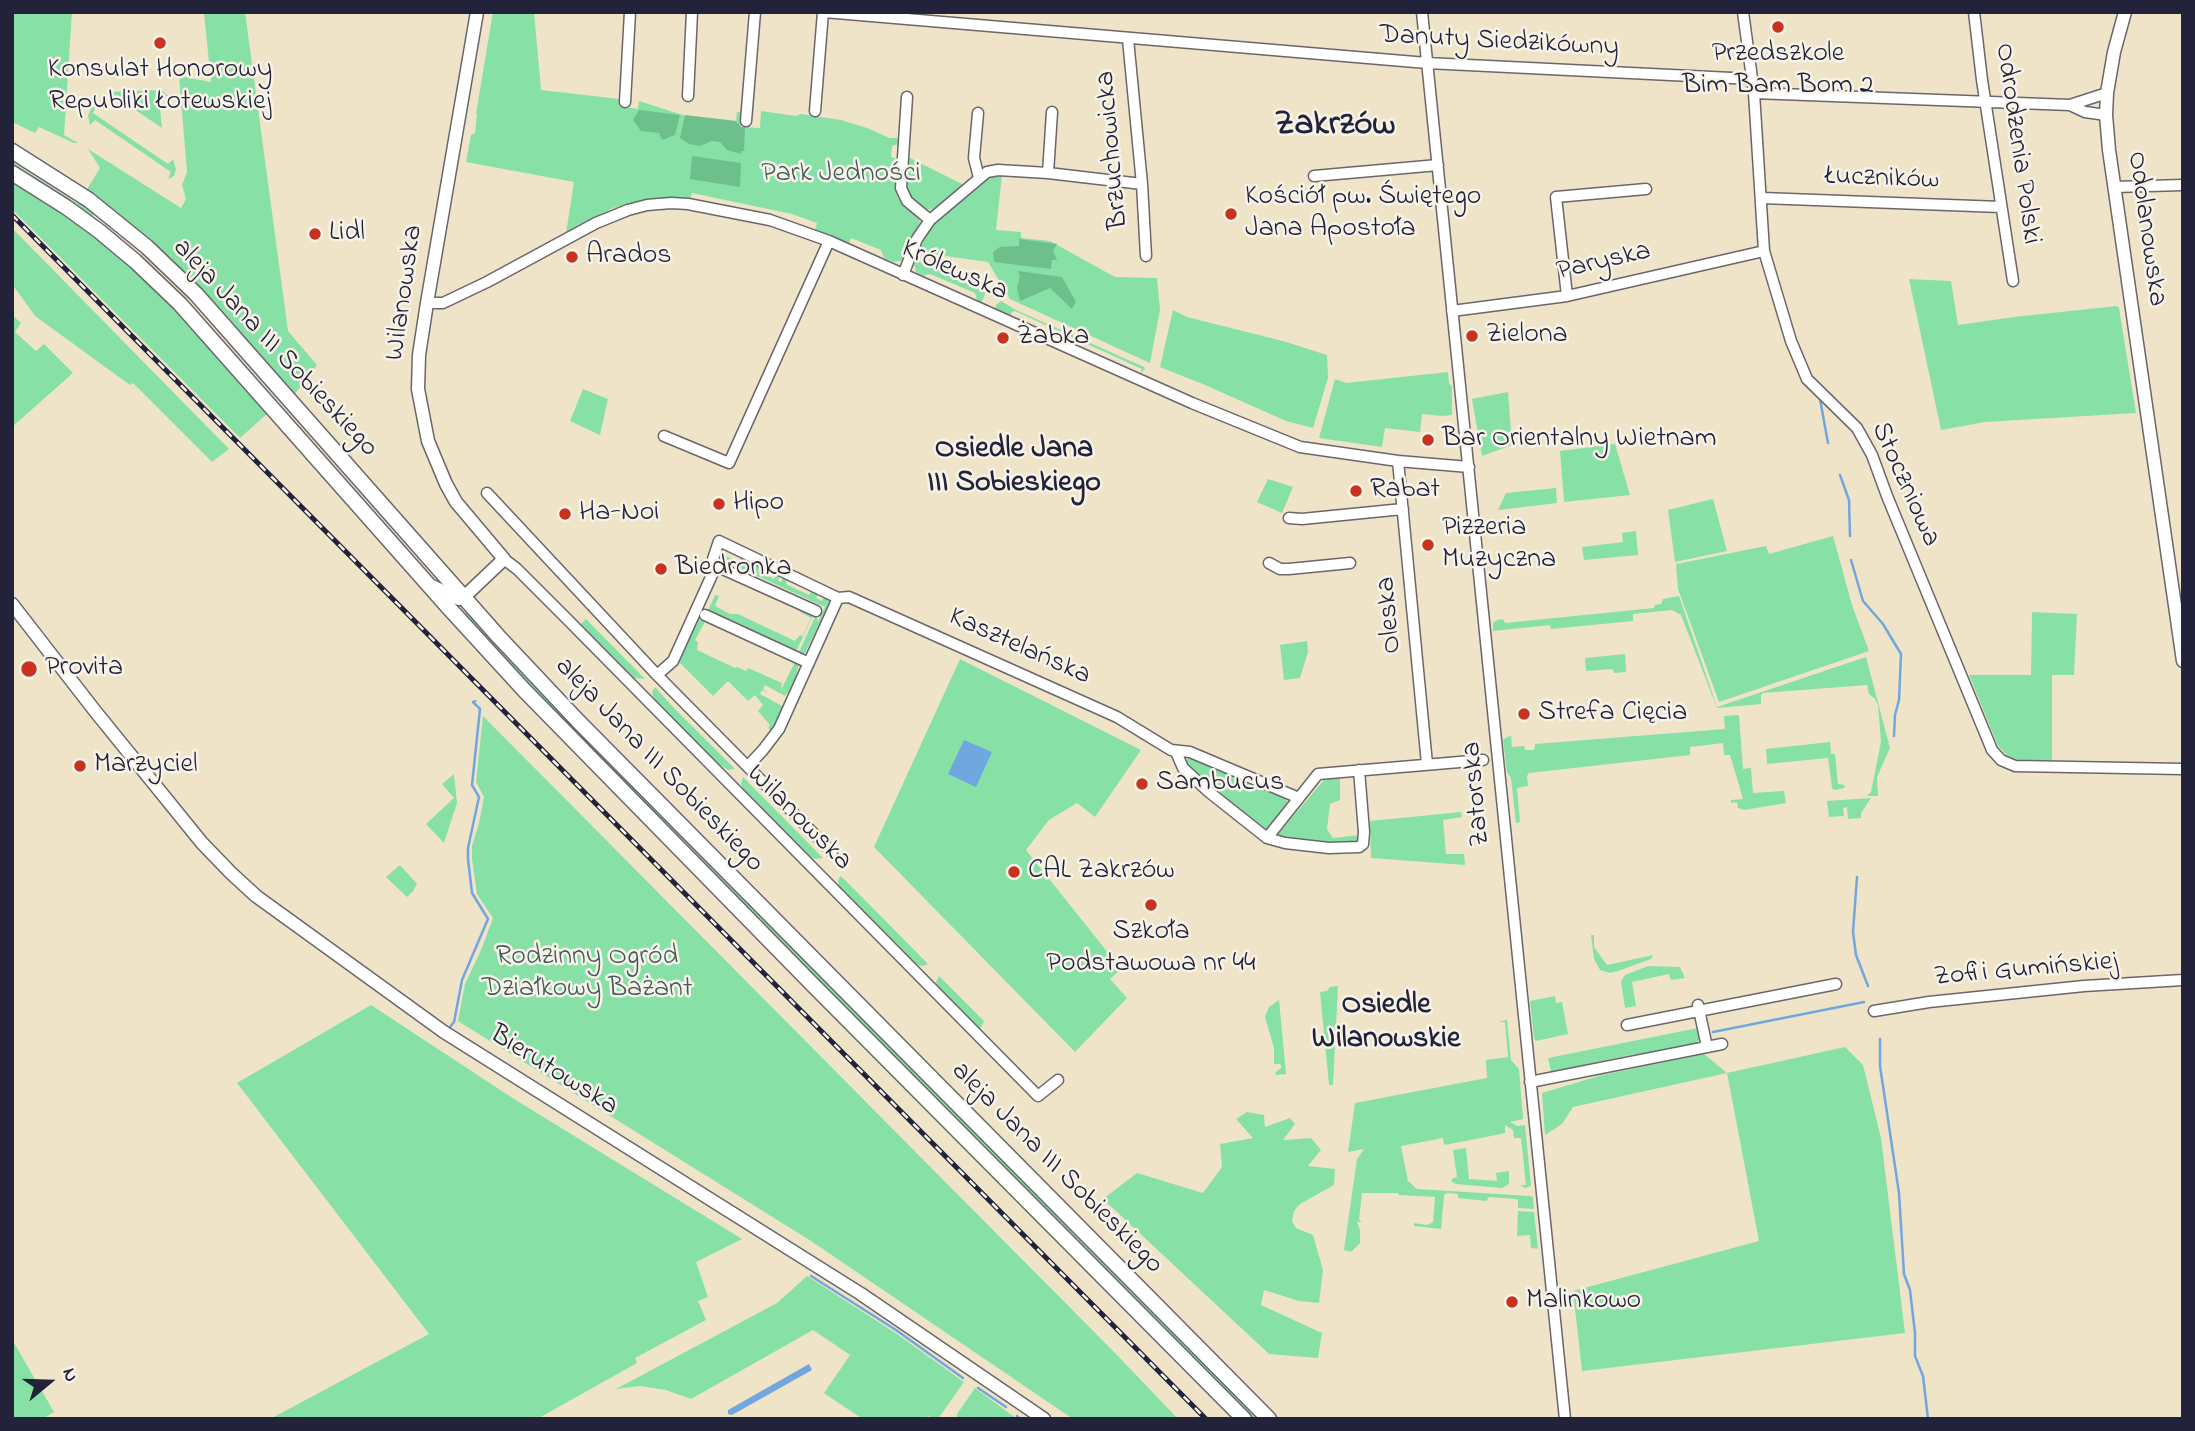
<!DOCTYPE html>
<html>
<head>
<meta charset="utf-8">
<style>
	body { margin:0 }
	#map { position:relative; width:2195px; height:1431px; overflow:hidden; background:#efe4c7; font-family:"Indie Flower",sans-serif }
	canvas { display:block }
	.frame { position:absolute; inset:0; border:14px solid #22223b; pointer-events:none }
	.north { position:absolute; left:14px; top:1347px; width:70px; height:70px; -webkit-text-stroke:5px #f7f3e8; paint-order:stroke; rotate:71deg; font-size:19px; font-weight:700; line-height:28px; text-align:center; color:#22223b }
	.north::after { content:''; display:block; margin:auto; width:24px; height:32px; background:#22223b; clip-path:polygon(50% 0,100% 100%,50% 72%,0 100%) }
</style>
</head>
<body>
<div id="map">
<canvas width="2195" height="1431"></canvas>
<div class="frame"></div>
<div class="north">N</div>
</div>
<script>
const g = document.querySelector('canvas').getContext('2d');
g.lineJoin = 'round';
function fillPath(path, color) {
  g.fillStyle = color;
  g.fill(path, 'evenodd');
}
function toPath(rows) {
  const path = new Path2D();
  for (const r of rows) {
    path.moveTo(r[0], r[1]);
    for (let i = 2; i < r.length; i += 2) path.lineTo(r[i], r[i + 1]);
  }
  return path;
}
function trace(path, color, width, dash) {
  g.strokeStyle = color;
  g.lineWidth = width;
  g.lineCap = dash ? 'butt' : 'round';
  g.setLineDash(dash || []);
  g.stroke(path);
}
function write(font, color, halo, rows, align = 'center') {
  g.font = font + ' "Indie Flower",sans-serif';
  g.lineWidth = 5;
  g.setLineDash([]);
  g.textBaseline = 'middle';
  g.strokeStyle = halo;
  g.fillStyle = color;
  for (const [text, x, y, turn = 0] of rows) {
    g.save();
    g.translate(x, y);
    g.rotate((+turn || 0) * Math.PI / 180);
    g.textAlign = isNaN(turn) ? turn : align;
    if (halo) g.strokeText(text, 0, 0);
    g.fillText(text, 0, 0);
    g.restore();
  }
}
const green = toPath([
	[12,12,72,12,64,135,78,143,74,143,39,127,35,133,12,122],
	[204,12,245,12,288,331,317,365,294,395,100,201,86,231,121,258,174,305,269,412,240,438,12,209,12,162,78,204,100,168,88,149,181,208,186,199,182,185,187,172,179,76,211,82],
	[493,12,534,12,541,90,619,99,619,106,638,109,639,101,692,118,736,121,737,112,742,112,741,127,760,128,761,111,796,116,801,114,841,120,870,129,889,138,897,138,899,140,899,144,892,146,891,157,897,159,898,161,895,184,897,196,903,206,918,217,920,222,904,260,894,262,884,258,881,250,851,238,848,245,815,230,817,223,792,214,692,193,690,201,645,200,613,208,566,233,574,182,466,162,471,135,475,133,477,115,476,114],
	[162,90,168,96,159,98,162,128,109,92],
	[92,106,95,108,93,113,168,164,173,159,176,169,174,176,168,179,171,172,95,120,90,125,88,116],
	[906,156,964,185,933,209,926,210,906,194],
	[996,175,1002,175,996,230,1021,232,1021,238,1050,241,1115,277,1157,278,1160,310,1150,363,1010,299,988,262,918,252,931,226,985,180],
	[12,228,229,449,212,462,133,383,130,385,35,316,12,284],
	[914,260,959,277,986,291,981,304,978,303,975,293,930,274,923,276,916,272,914,264,912,264],
	[1909,279,1951,281,1958,325,2014,317,2117,306,2119,308,2136,413,1985,422,1941,430],
	[1001,301,1016,310,1144,367,1145,369,1140,373,1142,369,1015,311,1012,312,1009,317,995,311,996,305],
	[1173,310,1187,317,1283,341,1327,355,1328,378,1313,428,1286,421,1205,385,1160,367],
	[12,315,21,323,15,332,36,351,44,344,73,373,12,427],
	[1448,372,1449,383,1452,387,1452,415,1443,416,1422,414,1420,432,1385,428,1382,447,1319,438,1335,379,1346,383],
	[583,389,608,399,600,435,570,421],
	[1508,392,1512,445,1482,456,1472,399],
	[1615,444,1630,495,1564,502,1560,451],
	[1268,479,1293,487,1282,513,1257,502],
	[1556,488,1557,503,1498,510,1506,493],
	[1713,499,1727,551,1675,562,1668,510],
	[1636,531,1638,555,1584,560,1582,547,1623,542,1622,533],
	[1833,536,1852,605,1869,651,1719,702,1678,589,1676,564,1766,546,1769,554],
	[719,553,739,562,742,556,747,558,744,565,754,569,758,563,761,564,758,571,774,579,778,572,781,573,778,580,781,582,784,575,788,577,786,584,809,595,813,588,819,591,816,598,822,601,826,594,830,599,827,611,825,612,805,653,798,654,816,615,818,621,825,607,729,563,727,568,718,564],
	[715,595,719,596,715,606,730,614,738,614,795,641,800,635,803,636,811,618,800,612,801,609,814,613,796,652,707,613],
	[1679,596,1717,707,1866,657,1890,748,1877,777,1878,796,1867,796,1871,792,1881,742,1878,705,1875,699,1869,694,1867,685,1763,693,1761,695,1761,704,1717,708,1681,615,1672,610,1633,614,1633,621,1551,629,1550,625,1493,631,1493,623,1497,620,1503,619,1505,623,1654,608,1655,605,1661,604,1663,599],
	[465,609,1260,1419,1253,1419,1247,1414,649,810,525,682,466,617],
	[2032,612,2077,614,2074,675,2052,675,2052,760,2012,760,1998,746,1969,675,2031,675],
	[586,619,645,679,634,678,630,675,580,625],
	[701,619,706,620,695,640,698,642,697,650,735,668,737,667,746,671,748,668,782,683,781,690,796,660,799,664,791,695,787,693,785,696,765,685,763,689,768,693,762,690,760,694,782,706,785,702,772,732,768,728,770,725,758,711,763,705,755,695,748,701,728,681,713,696,678,661,692,631,695,621],
	[1307,641,1308,652,1300,678,1284,680,1280,645],
	[1625,654,1626,672,1614,673,1613,669,1586,671,1585,658],
	[960,659,1141,750,1095,817,1077,803,1049,820,1026,850,1121,969,1110,979,1127,998,1075,1052,874,847],
	[655,687,672,706,735,769,728,770,717,763,654,700,652,692],
	[1739,715,1743,769,1751,768,1753,793,1784,791,1786,803,1744,810,1738,808,1737,802,1731,803,1731,800,1743,799,1730,755,1724,755,1723,743,1690,747,1690,755,1529,773,1527,776,1528,786,1517,788,1520,822,1516,823,1511,778,1507,772,1503,740,1507,737,1511,736,1512,747,1524,746,1525,750,1534,750,1535,744,1725,729,1724,716],
	[483,716,1118,1356,1178,1419,1073,1419,811,1241,458,1021,465,984,481,950,493,918,477,894,472,859,472,846,479,823,484,797,476,782],
	[1830,742,1831,754,1835,754,1838,784,1845,785,1844,788,1834,790,1832,788,1828,758,1767,764,1766,749],
	[1189,757,1283,798,1287,801,1287,808,1269,828,1265,830,1260,829,1187,766,1186,760],
	[454,774,457,803,444,843,426,824,454,798,442,784],
	[743,777,823,858,814,859,805,853,744,790,741,784],
	[1340,777,1340,800,1330,804,1327,829,1333,838,1361,835,1359,844,1285,840,1278,834,1324,780],
	[1871,798,1861,813,1861,818,1848,819,1847,807,1843,808,1844,816,1829,817,1827,801],
	[1461,812,1462,817,1443,820,1446,854,1464,854,1465,865,1371,858,1370,821],
	[400,865,417,884,413,891,407,897,386,877],
	[840,876,845,880,928,964,923,966,915,965,839,887,838,882],
	[1591,935,1594,935,1594,947,1607,965,1653,955,1651,959,1618,971,1610,973,1600,970,1594,959],
	[1648,966,1680,967,1685,978,1671,980,1669,974,1632,982,1636,1006,1625,1008,1621,981,1625,975],
	[939,976,984,1021,980,1029,938,987,936,982],
	[1338,986,1333,1085,1329,1085,1320,992,1327,991,1330,987],
	[1555,996,1556,1003,1562,1002,1568,1034,1536,1041,1534,1038,1530,1001],
	[1279,1000,1286,1074,1276,1075,1275,1073,1282,1067,1280,1064,1274,1064,1274,1048,1265,1017,1269,1007],
	[371,1005,514,1099,742,1239,696,1262,708,1297,698,1301,706,1320,635,1358,637,1363,537,1419,270,1419,429,1334,237,1083],
	[1507,1020,1511,1060,1519,1069,1523,1119,1510,1122,1517,1126,1525,1125,1531,1186,1525,1188,1520,1185,1526,1185,1521,1138,1514,1138,1513,1130,1505,1125,1505,1133,1481,1138,1444,1145,1443,1138,1401,1146,1408,1181,1417,1189,1530,1196,1533,1197,1534,1209,1518,1208,1518,1200,1516,1199,1489,1197,1486,1201,1458,1198,1458,1194,1447,1193,1444,1195,1441,1229,1414,1226,1414,1223,1427,1225,1433,1222,1435,1197,1399,1195,1398,1193,1362,1193,1359,1220,1362,1222,1357,1222,1360,1230,1360,1243,1351,1252,1344,1250,1357,1159,1364,1149,1348,1152,1355,1103,1487,1078,1486,1060,1508,1057,1505,1022,1500,1022,1500,1021],
	[1698,1028,1700,1039,1695,1045,1672,1050,1630,1055,1551,1072,1548,1058],
	[1845,1047,1863,1065,1881,1138,1905,1333,1582,1371,1573,1291,1759,1241,1727,1073,1573,1107,1562,1124,1545,1135,1542,1093,1602,1075,1704,1054,1727,1073],
	[1247,1112,1264,1115,1265,1127,1290,1118,1295,1124,1283,1140,1311,1138,1321,1150,1308,1166,1335,1169,1334,1185,1300,1204,1294,1211,1292,1221,1296,1228,1313,1235,1323,1270,1319,1303,1299,1301,1264,1290,1261,1305,1322,1333,1318,1358,1269,1354,1103,1199,1137,1173,1203,1193,1222,1167,1220,1144,1253,1138,1236,1119],
	[1466,1148,1469,1179,1497,1181,1496,1173,1509,1171,1509,1184,1502,1188,1456,1184,1452,1182,1452,1179,1457,1177,1453,1150],
	[1518,1211,1534,1212,1538,1249,1531,1248,1530,1235,1517,1236],
	[807,1276,897,1334,964,1382,938,1419,931,1419,929,1416,923,1419,863,1419,828,1396,824,1393,850,1355,813,1330,691,1399,666,1390,640,1386,616,1389,777,1303],
	[13,1341,54,1412,42,1419,12,1419],
	[975,1388,1017,1419,960,1419,957,1417,957,1414]
]);
const forest = toPath([
	[639,110,680,115,675,135,662,140,659,133,641,131,633,120],
	[685,115,736,121,741,127,745,127,744,151,741,151,741,154,727,150,720,142,712,141,700,146,689,144,680,138],
	[692,156,741,163,740,187,690,179],
	[1019,239,1057,244,1053,251,1057,260,1052,260,1051,269,994,262,993,252,1000,247,1019,246],
	[1018,271,1062,277,1076,302,1072,309,1050,288,1020,301,1017,288,1020,276]
]);
const water = toPath([
	[964,740,992,752,976,787,948,774],
	[809,1364,812,1370,732,1415,728,1414,728,1410]
]);
const stream = toPath([
	[1820,399,1828,443],
	[1840,475,1849,500,1850,536],
	[1851,560,1863,601,1883,624,1901,654,1899,700,1895,715,1894,736],
	[1857,877,1853,932,1856,955,1868,986],
	[450,1027,454,1022,462,980,488,919,472,893,468,859,468,848,479,797,472,785,480,709,473,702,475,701],
	[1713,1032,1864,1002],
	[1880,1039,1880,1066,1899,1193,1904,1274,1910,1290,1915,1333,1915,1356,1923,1376,1928,1419],
	[811,1276,896,1330,963,1378],
	[978,1388,1006,1407],
	[1017,1416,1020,1419]
]);
const minor = toPath([
	[824,12,1427,63,1752,79],
	[1422,12,1565,1419],
	[1743,12,1754,93,1764,251,1791,341,1807,379,1857,428,1872,455,1887,496,1992,750,2001,760,2015,766,2183,769],
	[1974,12,1982,80,2013,281],
	[1128,39,1142,184,1146,256],
	[1754,93,2070,105,2107,93],
	[688,96,692,12],
	[907,97,901,188,907,201,930,220],
	[625,102,630,12],
	[2070,105,2085,112,2106,115],
	[815,111,823,12],
	[978,113,974,158,979,178],
	[746,121,755,12],
	[1048,173,1052,112],
	[1314,176,1438,165],
	[2114,187,2183,185],
	[1762,198,2001,207],
	[903,275,917,239,930,220,987,172,998,170,1048,173,1142,184],
	[1567,296,1556,197,1646,189],
	[427,303,443,303,487,282,596,223,628,210,647,205,671,203,688,204,770,220,829,241,1192,403,1300,447,1398,461,1469,467],
	[1452,311,1567,296,1764,251],
	[664,436,729,463,829,241],
	[1398,461,1427,764],
	[487,493,657,675,832,852],
	[1289,518,1302,519,1403,509],
	[504,559,517,569,566,618,1038,1096,1058,1080],
	[1269,563,1280,569,1289,569,1350,563],
	[716,566,713,559,719,541,838,598],
	[838,598,849,597,1117,717,1171,750,1190,752,1299,798],
	[705,615,809,663],
	[657,675,673,661,716,566,816,611],
	[1176,752,1183,768,1209,792,1267,838,1318,774,1483,760],
	[748,766,763,750,779,729,838,598],
	[1267,838,1285,843,1329,848,1359,847,1363,844,1364,832,1359,770],
	[1698,1005,1707,1047],
	[1874,1011,1929,1002,2084,986,2183,980],
	[1627,1025,1836,984],
	[1530,1082,1722,1044]
]);
const tertiary = toPath([
	[2125,12,2114,52,2107,93,2106,115,2109,150,2183,661],
	[432,586,459,599,464,597,504,559,456,502,446,484,428,441,418,389,419,355,427,303,477,12],
	[12,604,95,711,202,843,231,873,256,896,444,1032,861,1294,1044,1419]
]);
const secondary = toPath([
	[12,151,89,200,147,247,196,294,498,636,578,721,1269,1419],
	[12,173,66,207,99,231,135,261,180,304,448,607,524,690,810,982,1244,1419]
]);
const rail = toPath([
	[12,215,1206,1419]
]);
const markers = [
	[1778,27,7,"#c8321e"],
	[160,43,7,"#c8321e"],
	[1231,214,7,"#c8321e"],
	[315,234,7,"#c8321e"],
	[572,257,7,"#c8321e"],
	[1472,336,7,"#c8321e"],
	[1003,338,7,"#c8321e"],
	[1428,440,7,"#c8321e"],
	[1356,491,7,"#c8321e"],
	[719,504,7,"#c8321e"],
	[565,514,7,"#c8321e"],
	[1428,545,7,"#c8321e"],
	[661,569,7,"#c8321e"],
	[29,669,9,"#c8321e"],
	[1524,714,7,"#c8321e"],
	[80,766,7,"#c8321e"],
	[1142,784,7,"#c8321e"],
	[1014,872,7,"#c8321e"],
	[1151,905,7,"#c8321e"],
	[1512,1302,7,"#c8321e"]
];
const streetNames = [
	["Danuty Siedzikówny",1499,43,3],
	["Odrodzenia Polski",2016,144,82],
	["Brzuchowicka",1114,150,-95],
	["Łuczników",1882,180,2],
	["Odolanowska",2145,229,82],
	["Paryska",1604,263,-13],
	["Królewska",954,272,24],
	["Wilanowska",406,293,-82],
	["aleja Jana III Sobieskiego",274,349,47],
	["Stoczniowa",1904,485,66],
	["Oleska",1391,615,-95],
	["Kasztelańska",1019,648,24],
	["aleja Jana III Sobieskiego",658,766,46],
	["Zatorska",1478,794,-95],
	["Wilanowska",798,819,45],
	["Zofii Gumińskiej",2026,971,-5],
	["Bierutowska",553,1072,32],
	["aleja Jana III Sobieskiego",1056,1169,45]
];
const poiNames = [
	["Przedszkole",1778,55,"center"],
	["Bim Bam Bom 2",1778,87,"center"],
	["Konsulat Honorowy",160,71,"center"],
	["Republiki Łotewskiej",160,103,"center"],
	["Kościół pw. Świętego",1245,198],
	["Jana Apostoła",1245,230],
	["Lidl",329,234],
	["Arados",586,257],
	["Zielona",1486,336],
	["Żabka",1017,338],
	["Bar Orientalny Wietnam",1442,440],
	["Rabat",1370,491],
	["Hipo",733,504],
	["Ha-Noi",579,514],
	["Pizzeria",1442,529],
	["Muzyczna",1442,561],
	["Biedronka",675,569],
	["Provita",45,669],
	["Strefa Cięcia",1538,714],
	["Marzyciel",94,766],
	["Sambucus",1156,784],
	["CAL Zakrzów",1028,872],
	["Szkoła",1151,933,"center"],
	["Podstawowa nr 44",1151,965,"center"],
	["Malinkowo",1526,1302]
];
const parkNames = [
	["Park Jedności",841,175],
	["Rodzinny Ogród",587,958],
	["Działkowy Bażant",587,990]
];
const neighbourhoodNames = [
	["Osiedle Jana",1014,451],
	["III Sobieskiego",1014,485],
	["Osiedle",1386,1007],
	["Wilanowskie",1386,1041]
];
const districtNames = [
	["Zakrzów",1335,127]
];
fillPath(green, '#87e1a6');
fillPath(forest, '#6dbf8b');
fillPath(water, '#71a7df');
trace(stream, '#71a7df', 2.5);
trace(minor, '#6a666c', 13);
trace(tertiary, '#6a666c', 15);
trace(secondary, '#6a666c', 17);
trace(minor, '#fff', 10);
trace(tertiary, '#fff', 12);
trace(secondary, '#fff', 14);
trace(rail, '#22223b', 5);
trace(rail, '#f7f3e8', 2.5, [8]);
for (const [x, y, r, color] of markers) {
  const dot = new Path2D();
  dot.arc(x, y, r, 0, 2 * Math.PI);
  g.fillStyle = color;
  g.fill(dot);
  trace(dot, '#f7f3e8', 2.5);
}
write('28px', '#22223b', '#f7f3e8', streetNames);
write('28px', '#22223b', '#f7f3e8', poiNames, 'left');
write('28px', '#405b5b', '#f7f3e8', parkNames);
write('bold 30px', '#22223b', '#f7f3e8', neighbourhoodNames);
write('bold 35px', '#22223b', '#f7f3e8', districtNames);
</script>
</body>
</html>
